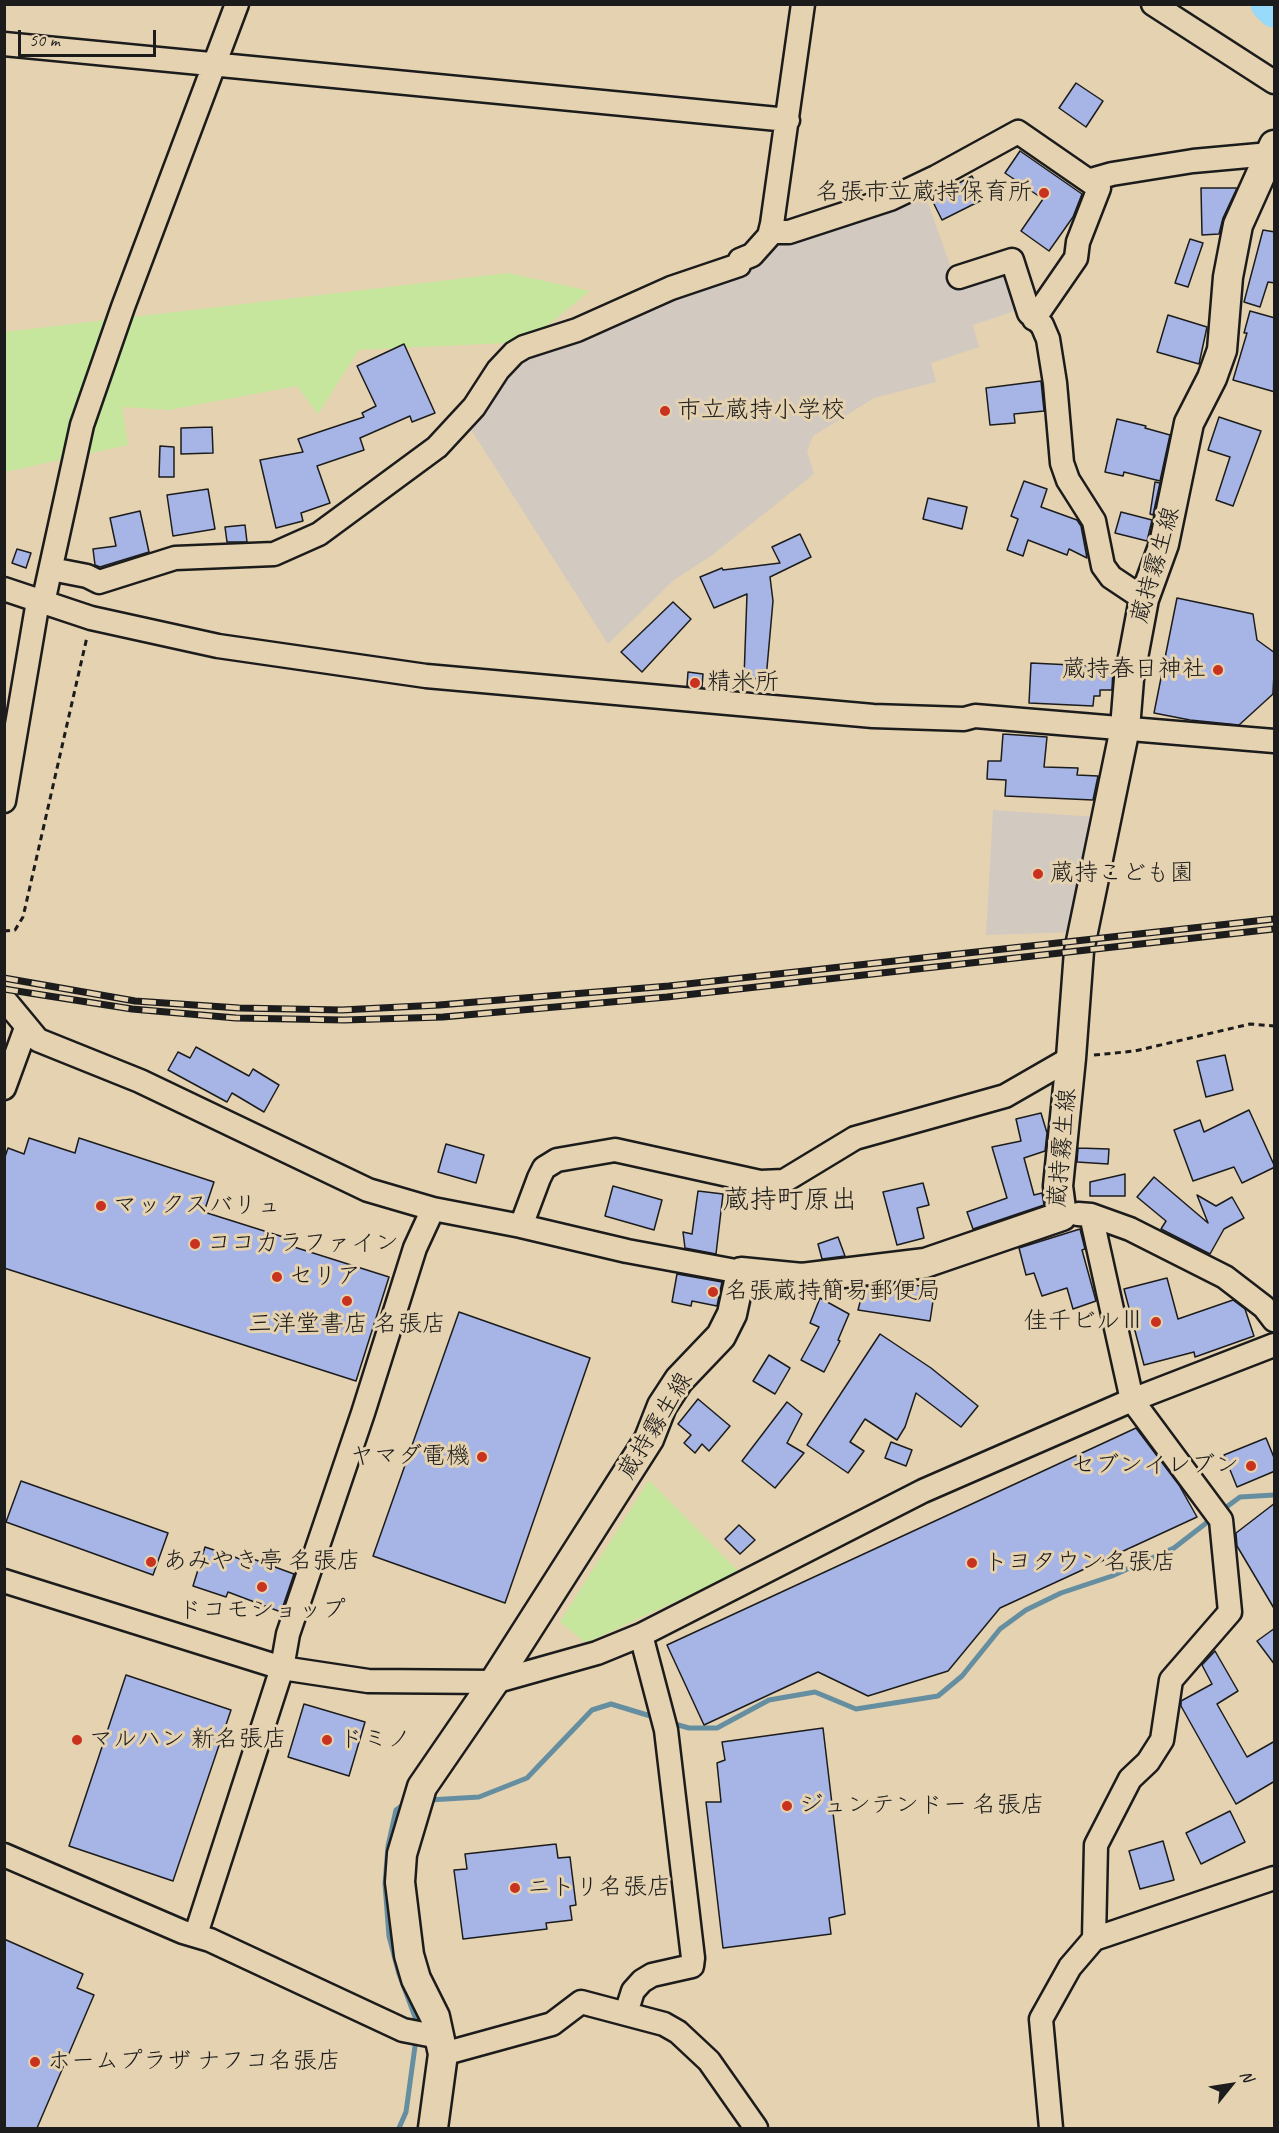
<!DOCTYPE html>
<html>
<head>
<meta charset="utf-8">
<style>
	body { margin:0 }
	#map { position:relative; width:1279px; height:2133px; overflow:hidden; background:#e5d2b0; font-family:Caveat,sans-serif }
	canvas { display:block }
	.frame { position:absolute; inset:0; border:6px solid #1c1c1c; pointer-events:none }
	.north { position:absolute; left:1201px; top:2055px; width:60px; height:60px; -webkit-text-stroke:4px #e5d2b0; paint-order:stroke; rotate:60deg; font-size:16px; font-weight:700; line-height:24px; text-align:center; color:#1c1c1c }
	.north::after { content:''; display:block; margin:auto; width:21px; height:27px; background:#1c1c1c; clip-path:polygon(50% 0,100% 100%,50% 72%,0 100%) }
	.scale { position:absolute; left:18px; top:30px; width:138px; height:27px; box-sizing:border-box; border:3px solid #1c1c1c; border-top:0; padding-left:8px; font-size:18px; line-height:21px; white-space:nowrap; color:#1c1c1c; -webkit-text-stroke:4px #e5d2b0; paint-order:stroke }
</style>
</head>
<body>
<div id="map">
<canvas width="1279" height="2133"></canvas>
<div class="frame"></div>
<div class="north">N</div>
<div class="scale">50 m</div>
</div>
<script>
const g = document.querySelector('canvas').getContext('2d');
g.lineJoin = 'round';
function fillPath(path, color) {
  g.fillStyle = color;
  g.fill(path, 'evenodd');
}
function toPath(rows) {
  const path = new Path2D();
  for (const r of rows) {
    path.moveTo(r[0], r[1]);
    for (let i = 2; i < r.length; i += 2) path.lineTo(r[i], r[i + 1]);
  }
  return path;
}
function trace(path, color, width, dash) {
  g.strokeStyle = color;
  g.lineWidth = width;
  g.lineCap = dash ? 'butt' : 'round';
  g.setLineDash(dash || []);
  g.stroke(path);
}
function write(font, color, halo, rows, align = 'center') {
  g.font = font + ' Caveat,"Klee One",sans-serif';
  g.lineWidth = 6;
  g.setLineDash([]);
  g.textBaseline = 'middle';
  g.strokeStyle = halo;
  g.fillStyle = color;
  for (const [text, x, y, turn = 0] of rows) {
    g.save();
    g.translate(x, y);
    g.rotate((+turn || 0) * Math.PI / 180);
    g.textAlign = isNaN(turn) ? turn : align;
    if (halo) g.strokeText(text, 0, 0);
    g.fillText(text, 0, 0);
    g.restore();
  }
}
const built = toPath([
	[923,189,958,287,1010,270,1021,309,973,325,979,347,931,363,936,382,874,398,813,436,807,451,814,474,711,556,674,580,608,644,468,425,522,356,768,252,783,239],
	[993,810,1096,817,1075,932,986,935]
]);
const green = toPath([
	[508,273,590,291,527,342,359,350,318,414,297,386,169,410,122,407,128,445,5,472,4,332],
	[649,1480,739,1572,586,1643,560,1622]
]);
const stream = toPath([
	[1221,1511,1240,1497,1274,1495],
	[671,1723,689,1728,717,1728,769,1700,815,1692,856,1709,938,1696,962,1676,1000,1629,1026,1610,1061,1593,1112,1576,1174,1548,1214,1517],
	[429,1800,479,1797,527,1778,592,1710,611,1704,657,1718],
	[407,1802,396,1810,388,1846,385,1884,389,1936,399,1974,415,2017,416,2027],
	[399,2128,406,2112,416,2039]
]);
const river = toPath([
	[1267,4,1274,11]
]);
const building = toPath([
	[1076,83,1103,101,1086,127,1059,108,1076,83],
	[1020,151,1082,194,1073,217,1049,251,1021,231,1043,199,1005,173,1020,151],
	[972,176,984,199,942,220,931,198,972,176],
	[1201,188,1237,188,1223,218,1219,234,1202,235,1201,188],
	[1263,230,1275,232,1275,283,1268,282,1260,307,1244,302,1263,230],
	[1190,239,1203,243,1188,287,1175,283,1190,239],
	[1250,311,1275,318,1275,392,1233,380,1247,333,1244,333,1250,311],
	[1168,315,1207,327,1199,364,1157,352,1168,315],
	[404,344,435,413,412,422,410,416,360,438,364,450,317,466,330,503,301,513,303,521,276,528,260,460,303,452,298,439,364,417,362,413,376,406,357,366,404,344],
	[1041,381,1044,411,1014,414,1015,423,990,425,986,388,1041,381],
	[1219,417,1261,431,1233,506,1216,500,1230,457,1208,450,1219,417],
	[1117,419,1146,426,1145,428,1170,435,1160,481,1124,472,1123,476,1105,472,1117,419],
	[212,427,213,453,181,454,181,428,212,427],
	[160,446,174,447,174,477,159,477,160,446],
	[1024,481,1047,489,1041,507,1077,520,1081,526,1087,558,1069,549,1067,555,1028,540,1023,556,1007,550,1018,519,1011,516,1024,481],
	[1155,482,1160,483,1153,515,1150,514,1155,482],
	[208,489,215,529,173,536,167,495,208,489],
	[928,498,967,507,962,529,923,519,928,498],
	[140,511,149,552,100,567,95,565,93,549,116,546,110,518,140,511],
	[1121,512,1152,520,1147,541,1115,533,1121,512],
	[245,525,247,542,227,542,225,527,245,525],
	[800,534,811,557,770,577,773,601,766,679,744,678,747,594,714,608,700,577,722,568,723,570,780,563,772,547,800,534],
	[17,549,31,553,26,568,12,563,17,549],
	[1177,598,1253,614,1257,640,1275,653,1273,694,1239,725,1190,720,1154,713,1177,598],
	[673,602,691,619,642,672,621,652,673,602],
	[1031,663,1113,667,1112,690,1100,690,1100,696,1094,696,1093,706,1029,703,1031,663],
	[688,672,703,674,702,687,687,686,688,672],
	[1003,734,1047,737,1044,767,1078,768,1077,775,1098,776,1093,800,1005,796,1006,780,987,779,988,761,1001,761,1003,734],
	[196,1047,249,1076,253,1069,279,1085,264,1112,232,1093,227,1102,168,1070,178,1052,190,1058,196,1047],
	[1225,1055,1233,1090,1206,1097,1197,1061,1225,1055],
	[1249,1110,1275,1167,1242,1183,1234,1167,1193,1181,1174,1130,1200,1120,1204,1132,1249,1110],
	[1041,1113,1047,1133,1045,1151,1024,1158,1034,1195,1042,1193,1044,1205,973,1229,967,1212,1007,1198,992,1147,1021,1141,1016,1119,1041,1113],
	[29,1138,75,1153,79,1138,214,1182,204,1212,296,1241,294,1247,389,1277,356,1381,4,1268,4,1160,8,1148,24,1154,29,1138],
	[446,1144,484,1155,476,1183,438,1172,446,1144],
	[1078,1148,1109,1149,1108,1164,1077,1162,1078,1148],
	[1125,1174,1125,1196,1090,1196,1090,1182,1125,1174],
	[1154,1177,1208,1223,1197,1195,1216,1206,1232,1197,1244,1218,1224,1229,1210,1254,1161,1229,1166,1221,1137,1197,1154,1177],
	[923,1183,929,1205,917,1208,924,1238,897,1245,883,1192,923,1183],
	[613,1186,662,1200,654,1230,605,1216,613,1186],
	[698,1191,723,1194,716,1254,685,1248,683,1232,692,1234,698,1191],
	[1080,1229,1085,1249,1082,1250,1096,1301,1073,1309,1067,1288,1042,1296,1034,1273,1026,1275,1019,1248,1080,1229],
	[838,1237,845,1256,822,1259,818,1244,838,1237],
	[677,1274,722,1282,717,1306,692,1301,691,1306,672,1302,677,1274],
	[1167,1278,1178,1319,1233,1300,1245,1309,1254,1336,1195,1357,1194,1352,1144,1365,1124,1289,1167,1278],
	[899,1283,935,1288,930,1321,858,1310,864,1287,881,1285,890,1287,891,1284,899,1283],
	[820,1298,849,1314,838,1340,840,1341,824,1372,801,1360,819,1327,810,1323,820,1298],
	[459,1312,590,1358,505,1603,373,1556,459,1312],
	[880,1334,931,1368,978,1406,961,1427,916,1393,905,1427,897,1440,865,1419,850,1442,864,1451,848,1473,807,1445,880,1334],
	[769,1355,790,1368,775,1394,753,1381,769,1355],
	[698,1399,730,1426,709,1451,702,1444,695,1453,684,1443,691,1435,678,1424,698,1399],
	[787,1402,802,1414,787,1443,804,1453,775,1488,742,1461,787,1402],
	[1136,1428,1179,1485,1197,1517,1000,1608,948,1671,868,1696,818,1672,704,1725,667,1645,1136,1428],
	[1266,1438,1275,1460,1275,1471,1237,1487,1224,1455,1266,1438],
	[891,1442,912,1450,906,1466,885,1458,891,1442],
	[21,1481,168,1533,153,1575,6,1522,21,1481],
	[1275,1503,1275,1610,1237,1546,1236,1533,1275,1503],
	[739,1525,755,1540,740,1554,725,1539,739,1525],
	[205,1547,252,1563,253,1559,294,1574,281,1612,228,1592,226,1597,193,1586,205,1547],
	[1275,1628,1275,1665,1257,1641,1275,1628],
	[1215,1651,1238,1691,1217,1704,1247,1757,1275,1741,1275,1781,1236,1804,1181,1706,1181,1701,1212,1684,1202,1665,1215,1651],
	[126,1675,231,1710,173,1881,69,1846,126,1675],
	[304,1704,365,1722,349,1776,288,1757,304,1704],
	[823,1728,845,1914,829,1918,831,1934,723,1948,706,1802,721,1802,717,1763,725,1760,722,1742,823,1728],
	[1230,1811,1245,1842,1201,1864,1186,1833,1230,1811],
	[1163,1841,1174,1880,1140,1889,1129,1851,1163,1841],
	[556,1844,558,1858,570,1857,576,1905,570,1906,572,1920,546,1923,547,1929,463,1939,454,1870,467,1869,465,1854,556,1844],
	[4,1939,83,1974,77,1988,94,1995,37,2128,4,2128,4,1939]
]);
const path = toPath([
	[4,931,15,930,23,917,87,637],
	[1094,1055,1135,1051,1250,1024,1274,1026]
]);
const minor = toPath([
	[1153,4,1274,82],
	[4,44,788,120],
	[1091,180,1112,174,1193,161,1270,154],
	[770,232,789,232,890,199,936,177,1018,132,1099,188,1078,242,1076,258,1034,319],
	[959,277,1012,260,1029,313,1042,325,1048,339,1055,383,1062,463,1068,480,1094,521,1103,566,1111,577,1144,599],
	[51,569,87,576,99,582,175,558,274,554,319,534,437,447,474,407,498,370,514,353,524,347,577,330,671,288,739,265,740,260,752,255,769,236,772,224,803,4],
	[4,589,91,618,218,646,426,676,873,716,964,719,975,716,1274,741],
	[43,603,82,425,123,307,237,4],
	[4,801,38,601],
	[4,999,38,1040,140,1081,368,1190,433,1209,521,1226,627,1251,741,1272],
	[4,1088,26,1028],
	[1078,1214,1091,1215,1130,1229,1225,1277,1264,1307,1274,1320],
	[1091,1215,1132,1400,1221,1520,1230,1612,1171,1680,1162,1740,1148,1762,1130,1779,1096,1845,1094,1939],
	[521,1226,539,1178,544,1168,557,1160,615,1150,760,1182,784,1181,855,1138,1005,1096,1071,1058],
	[4,1581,282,1668,368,1681,494,1682,597,1653,641,1635,923,1491,1132,1400,1274,1345],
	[4,1855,183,1932,210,1940,403,2030,439,2037],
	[196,1934,282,1668,288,1634,363,1413,415,1248,433,1209],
	[626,2013,633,1991,642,1981,652,1975,692,1966,693,1958,666,1730,641,1635],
	[443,2054,552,2024,581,2002,664,2024,678,2032,709,2061,756,2128],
	[1051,2128,1041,2019,1070,1967,1094,1939,1274,1878]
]);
const major = toPath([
	[433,2128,443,2054,435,2017,416,1979,409,1955,400,1882,402,1854,422,1787,494,1682,649,1439,662,1406,679,1380,721,1336,732,1314,741,1272,802,1278,925,1263,1062,1216,1058,1186,1071,1058,1079,951,1125,728,1129,679,1144,599,1164,544,1189,423,1212,378,1222,350,1228,277,1238,225,1274,145]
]);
const rail = toPath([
	[4,978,135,1001,239,1008,342,1010,439,1005,669,986,1274,919],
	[4,989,132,1009,236,1018,344,1020,443,1017,667,997,1274,929]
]);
const markers = [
	[1044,193,6,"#c8321e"],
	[665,411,6,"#c8321e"],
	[1218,670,6,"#c8321e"],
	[695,683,6,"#c8321e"],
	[1038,874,6,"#c8321e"],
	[101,1206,6,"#c8321e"],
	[195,1244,6,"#c8321e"],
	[277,1277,6,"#c8321e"],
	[713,1292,6,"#c8321e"],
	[347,1301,6,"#c8321e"],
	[1156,1322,6,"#c8321e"],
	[482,1457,6,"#c8321e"],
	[1251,1466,6,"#c8321e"],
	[151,1562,6,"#c8321e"],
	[972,1563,6,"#c8321e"],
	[262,1587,6,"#c8321e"],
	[77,1740,6,"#c8321e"],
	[327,1740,6,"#c8321e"],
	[787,1806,6,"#c8321e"],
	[515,1888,6,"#c8321e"],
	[35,2062,6,"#c8321e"]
];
const poiNames = [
	["名張市立蔵持保育所",1032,193,"right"],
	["市立蔵持小学校",677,411],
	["蔵持春日神社",1206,670,"right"],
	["精米所",707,683],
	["蔵持こども園",1050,874],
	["マックスバリュ",113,1206],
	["ココカラファイン",207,1244],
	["セリア",289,1277],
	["名張蔵持簡易郵便局",725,1292],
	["佳千ビルⅢ",1144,1322,"right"],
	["三洋堂書店 名張店",347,1325,"center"],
	["ヤマダ電機",470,1457,"right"],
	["セブンイレブン",1239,1466,"right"],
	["あみやき亭 名張店",163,1562],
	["トヨタウン名張店",984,1563],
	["ドコモショップ",262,1611,"center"],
	["マルハン 新名張店",89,1740],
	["ドミノ",339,1740],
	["ジュンテンドー 名張店",799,1806],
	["ニトリ名張店",527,1888],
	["ホームプラザ ナフコ名張店",47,2062]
];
const streetNames = [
	["蔵持霧生線",1156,565,-74],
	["蔵持霧生線",1063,1148,-85],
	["蔵持霧生線",656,1426,-59]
];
const quarterNames = [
	["蔵持町原出",790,1201]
];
fillPath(built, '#d2c9c0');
fillPath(green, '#c6e69e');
trace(stream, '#668ea1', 5);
trace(river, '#97daf9', 33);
fillPath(building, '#a6b5e5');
trace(building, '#1c1c1c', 1.5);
trace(minor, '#1c1c1c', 27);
trace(major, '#1c1c1c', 33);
trace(path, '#1c1c1c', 3, [6, 4.5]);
trace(minor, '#e5d2b0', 22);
trace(major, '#e5d2b0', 28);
trace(rail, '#1c1c1c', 7);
trace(rail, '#e5d2b0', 4.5, [14]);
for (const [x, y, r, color] of markers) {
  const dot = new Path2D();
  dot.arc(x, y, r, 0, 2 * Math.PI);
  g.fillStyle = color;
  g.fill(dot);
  trace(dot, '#e5d2b0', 2);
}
write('24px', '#1c1c1c', '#e5d2b0', poiNames, 'left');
write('24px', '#1c1c1c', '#e5d2b0', streetNames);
write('27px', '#1c1c1c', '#e5d2b0', quarterNames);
</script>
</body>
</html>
